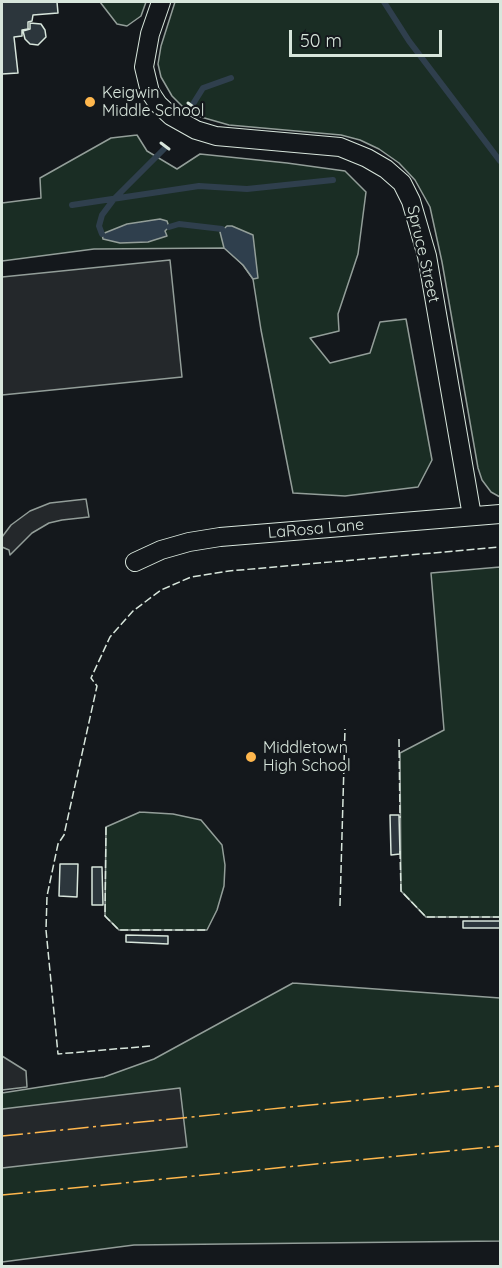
<!DOCTYPE html>
<html>
<head>
<meta charset="utf-8">
<style>
	body { margin:0 }
	#map { position:relative; width:502px; height:1268px; overflow:hidden; background:#14181c; font-family:Quicksand,sans-serif }
	canvas { display:block }
	.frame { position:absolute; inset:0; border:3px solid #d8e6dc; pointer-events:none }
	.scale { position:absolute; left:289px; top:30px; width:153px; height:27px; box-sizing:border-box; border:3px solid #d8e6dc; border-top:0; padding-left:8px; font-size:18px; line-height:21px; white-space:nowrap; color:#d8e6dc; -webkit-text-stroke:4px #14181c; paint-order:stroke }
</style>
</head>
<body>
<div id="map">
<canvas width="502" height="1268"></canvas>
<div class="frame"></div>
<div class="scale">50 m</div>
</div>
<script>
const g = document.querySelector('canvas').getContext('2d');
g.lineJoin = 'round';
function fillPath(path, color) {
  g.fillStyle = color;
  g.fill(path, 'evenodd');
}
function toPath(rows) {
  const path = new Path2D();
  for (const r of rows) {
    path.moveTo(r[0], r[1]);
    for (let i = 2; i < r.length; i += 2) path.lineTo(r[i], r[i + 1]);
  }
  return path;
}
function trace(path, color, width, dash) {
  g.strokeStyle = color;
  g.lineWidth = width;
  g.lineCap = dash ? 'butt' : 'round';
  g.setLineDash(dash || []);
  g.stroke(path);
}
function write(font, color, halo, rows, align = 'center') {
  g.font = font + ' Quicksand,sans-serif';
  g.lineWidth = 4.5;
  g.setLineDash([]);
  g.textBaseline = 'middle';
  g.strokeStyle = halo;
  g.fillStyle = color;
  for (const [text, x, y, turn = 0] of rows) {
    g.save();
    g.translate(x, y);
    g.rotate((+turn || 0) * Math.PI / 180);
    g.textAlign = isNaN(turn) ? turn : align;
    if (halo) g.strokeText(text, 0, 0);
    g.fillText(text, 0, 0);
    g.restore();
  }
}
const green = toPath([
	[100,2,146,2,141,16,127,26,117,24,100,2],
	[175,2,500,2,500,497,491,492,482,480,478,468,442,262,430,207,415,180,399,163,379,149,360,140,341,135,229,125,201,117,184,108,172,96,161,77,158,64,161,46,175,2],
	[137,135,147,151,177,169,200,154,287,163,345,171,366,192,358,254,338,314,339,331,310,338,330,363,370,353,380,322,406,319,432,460,418,487,345,496,293,493,261,330,253,279,243,265,225,248,94,249,2,261,2,203,41,198,40,178,111,138,137,135],
	[500,567,500,917,426,917,401,891,400,753,444,730,431,573,500,567],
	[140,812,173,814,201,820,222,845,225,865,224,886,217,910,207,930,119,930,105,916,106,827,140,812],
	[293,983,500,998,500,1241,134,1245,2,1262,2,1093,104,1077,154,1059,293,983]
]);
const parking = toPath([
	[170,260,182,377,2,395,2,277,170,260],
	[86,499,89,517,62,520,49,523,32,533,10,555,9,550,2,547,2,537,11,525,30,511,50,503,86,499],
	[2,1056,26,1071,27,1087,2,1090,2,1056],
	[180,1088,187,1147,2,1168,2,1109,180,1088]
]);
const water = toPath([
	[160,219,167,221,169,227,165,231,167,236,148,242,120,243,103,239,102,234,127,224,160,219],
	[227,226,232,226,253,235,258,278,253,279,243,265,224,248,220,232,227,226]
]);
const stream = toPath([
	[384,2,409,41,500,161],
	[193,104,203,88,231,78],
	[72,205,199,186,247,189,333,180],
	[169,227,179,224,222,229],
	[102,234,99,226,102,215,114,199,164,149]
]);
const building = toPath([
	[2,2,57,2,58,13,33,15,32,21,28,22,28,29,22,30,22,36,14,37,18,73,2,74,2,2],
	[30,23,41,24,45,30,46,37,38,45,30,44,25,39,23,31,30,29,30,23],
	[390,815,399,815,400,854,391,855,390,815],
	[60,864,78,864,77,897,59,896,60,864],
	[92,867,102,867,103,905,92,905,92,867],
	[463,921,500,921,500,928,463,928,463,921],
	[126,935,168,936,168,944,126,942,126,935]
]);
const minor = toPath([
	[161,2,150,34,144,67,150,92,158,104,171,116,196,130,216,136,340,147,367,158,386,169,402,183,411,201,427,256,472,516],
	[135,562,161,550,189,542,220,537,500,514]
]);
const fence = toPath([
	[399,739,400,818],
	[106,827,105,916,119,930,207,930],
	[400,851,401,891,426,917,500,917],
	[340,906,345,729],
	[150,1046,58,1054,46,930,47,896,58,844,64,835,97,686,91,678,110,637,133,611,161,590,191,577,229,571,500,547]
]);
const wall = toPath([
	[188,103,196,109],
	[161,143,169,149]
]);
const power = toPath([
	[2,1136,500,1086],
	[2,1195,500,1146]
]);
const markers = [
	[90,102,6,"#ffb74d"],
	[251,757,6,"#ffb74d"]
];
const poiNames = [
	["Keigwin",102,93],
	["Middle School",102,111],
	["Middletown",263,748],
	["High School",263,766]
];
const streetNames = [
	["Spruce Street",423,254,77],
	["LaRosa Lane",316,529,-5]
];
fillPath(green, '#1a2d24');
trace(green, '#939e99', 1.5);
fillPath(parking, '#24282b');
trace(parking, '#939e99', 1.5);
fillPath(water, '#2f3f4d');
trace(water, '#939e99', 1.5);
trace(stream, '#2f3f4d', 6);
fillPath(building, '#2c363c');
trace(building, '#d8e6dc', 1.5);
trace(minor, '#d8e6dc', 20);
trace(minor, '#14181c', 18);
trace(fence, '#d8e6dc', 1.5, [8, 3]);
trace(wall, '#d8e6dc', 3);
trace(power, '#ffb74d', 1.5, [21, 4.5, 3, 4.5]);
for (const [x, y, r, color] of markers) {
  const dot = new Path2D();
  dot.arc(x, y, r, 0, 2 * Math.PI);
  g.fillStyle = color;
  g.fill(dot);
  trace(dot, '#14181c', 2);
}
write('16px', '#d8e6dc', '#14181c', poiNames, 'left');
write('16px', '#d8e6dc', '#14181c', streetNames);
</script>
</body>
</html>
